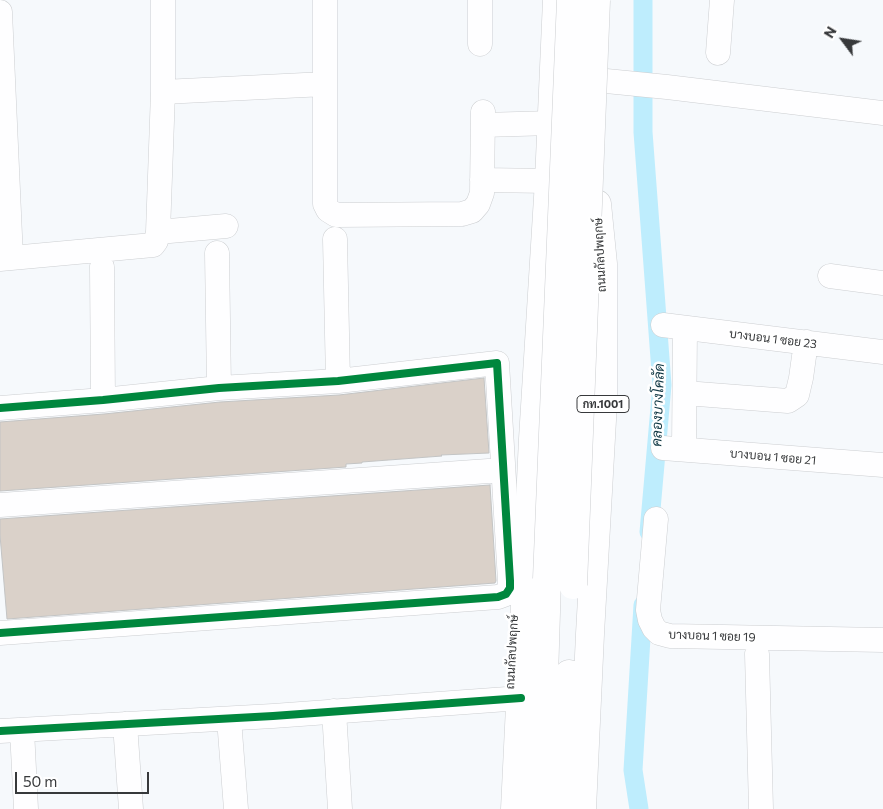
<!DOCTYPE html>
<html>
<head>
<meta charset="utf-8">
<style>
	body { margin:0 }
	#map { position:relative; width:883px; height:809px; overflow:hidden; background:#f6f9fc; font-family:Commissioner,sans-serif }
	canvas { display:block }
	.north { position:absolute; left:818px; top:15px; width:50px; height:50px; -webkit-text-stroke:4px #fff; paint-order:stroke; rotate:301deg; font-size:14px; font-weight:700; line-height:20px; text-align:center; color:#37393b }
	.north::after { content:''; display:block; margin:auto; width:18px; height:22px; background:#37393b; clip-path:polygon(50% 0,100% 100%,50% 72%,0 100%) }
	.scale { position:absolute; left:15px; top:772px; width:134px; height:22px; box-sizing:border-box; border:2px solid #37393b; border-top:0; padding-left:6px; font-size:15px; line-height:18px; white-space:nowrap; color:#37393b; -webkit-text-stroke:4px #fff; paint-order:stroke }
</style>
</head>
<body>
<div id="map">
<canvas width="883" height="809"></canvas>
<div class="north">N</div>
<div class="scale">50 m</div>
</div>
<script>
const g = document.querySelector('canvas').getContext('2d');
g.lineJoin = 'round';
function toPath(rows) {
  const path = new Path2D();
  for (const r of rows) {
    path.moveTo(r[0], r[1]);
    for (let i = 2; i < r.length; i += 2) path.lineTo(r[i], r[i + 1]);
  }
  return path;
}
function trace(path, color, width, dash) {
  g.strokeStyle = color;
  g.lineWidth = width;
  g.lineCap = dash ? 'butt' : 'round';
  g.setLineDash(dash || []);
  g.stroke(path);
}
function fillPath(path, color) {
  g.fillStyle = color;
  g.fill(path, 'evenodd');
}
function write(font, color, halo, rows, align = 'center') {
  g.font = font + ' Commissioner,Sarabun,sans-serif';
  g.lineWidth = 5;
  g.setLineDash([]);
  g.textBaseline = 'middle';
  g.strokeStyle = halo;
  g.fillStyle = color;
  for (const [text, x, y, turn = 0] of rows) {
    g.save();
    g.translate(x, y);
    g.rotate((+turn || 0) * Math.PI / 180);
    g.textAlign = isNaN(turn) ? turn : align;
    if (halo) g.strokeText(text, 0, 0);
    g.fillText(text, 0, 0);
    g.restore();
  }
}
const canal = toPath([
	[643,0,643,132,662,385,649,532],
	[639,809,633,770,643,605]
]);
const building = toPath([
	[484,378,489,453,441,455,442,456,362,462,362,463,346,464,346,467,0,491,0,422,104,414,220,402,339,395,484,378],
	[490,485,496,581,495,583,7,619,0,535,0,519,490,485]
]);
const minor = toPath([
	[325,0,325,204,328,210,336,215,462,214,472,211,478,204,482,193,483,112],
	[0,12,11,258],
	[480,44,480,0],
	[718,53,722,0],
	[596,80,667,87,883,113],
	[163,92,325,84],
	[483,125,552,123],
	[482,180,549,181],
	[158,232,226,226],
	[335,239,338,381],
	[217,253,219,388],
	[0,259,153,245,156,241,158,232,163,92,163,0],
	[102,267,103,400],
	[830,276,883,283],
	[663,325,883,352],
	[685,393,788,401,797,395,801,378,806,342],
	[0,408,103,400,219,388,338,381,497,363,510,581,510,588,506,594,498,597,0,633],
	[663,448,883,465],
	[684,449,685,328],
	[0,505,503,470],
	[656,519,648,610,650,620,654,628,659,633,670,636,883,640],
	[757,654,761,809],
	[334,711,340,809],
	[229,719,236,809],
	[125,724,131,809],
	[22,730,26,809],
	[0,731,273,716,521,698]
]);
const major = toPath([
	[515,809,533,439,549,181,557,0],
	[540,809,547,579],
	[562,809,569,674],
	[582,809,590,634,603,402,603,264,597,204]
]);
const majorBridge = toPath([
	[547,579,571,0],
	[573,585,596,0]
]);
const cycleway = toPath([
	[0,408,103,400,219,388,338,381,497,363,510,581,510,588,506,594,498,597,0,633],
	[0,731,273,716,521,698]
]);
const shields = [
	[603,404,52]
];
const shieldNames = [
	["กท.1001",603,404]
];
const streetNames = [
	["ถนนกัลปพฤกษ์",600,255,-93],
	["บางบอน 1 ซอย 23",773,339,7],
	["บางบอน 1 ซอย 21",773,457,5],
	["บางบอน 1 ซอย 19",712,636,2],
	["ถนนกัลปพฤกษ์",512,652,-87]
];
const waterNames = [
	["คลองบางโคลัด",658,405,-88]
];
trace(canal, '#beedfd', 19);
fillPath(building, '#dad1c9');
trace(building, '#c3c4c4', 1);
trace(minor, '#ccced1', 25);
trace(major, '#ccced1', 29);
trace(minor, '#fefeff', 24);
trace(major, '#fefeff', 28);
trace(majorBridge, '#ccced1', 29, []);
trace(majorBridge, '#fefeff', 28);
trace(cycleway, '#00873e', 8);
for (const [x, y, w] of shields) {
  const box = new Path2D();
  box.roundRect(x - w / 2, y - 8.5, w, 17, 4);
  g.fillStyle = '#fff';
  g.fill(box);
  trace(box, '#37393b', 1);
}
write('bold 11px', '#37393b', null, shieldNames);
write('12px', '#37393b', '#fff', streetNames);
write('italic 14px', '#113945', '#fff', waterNames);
</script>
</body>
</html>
